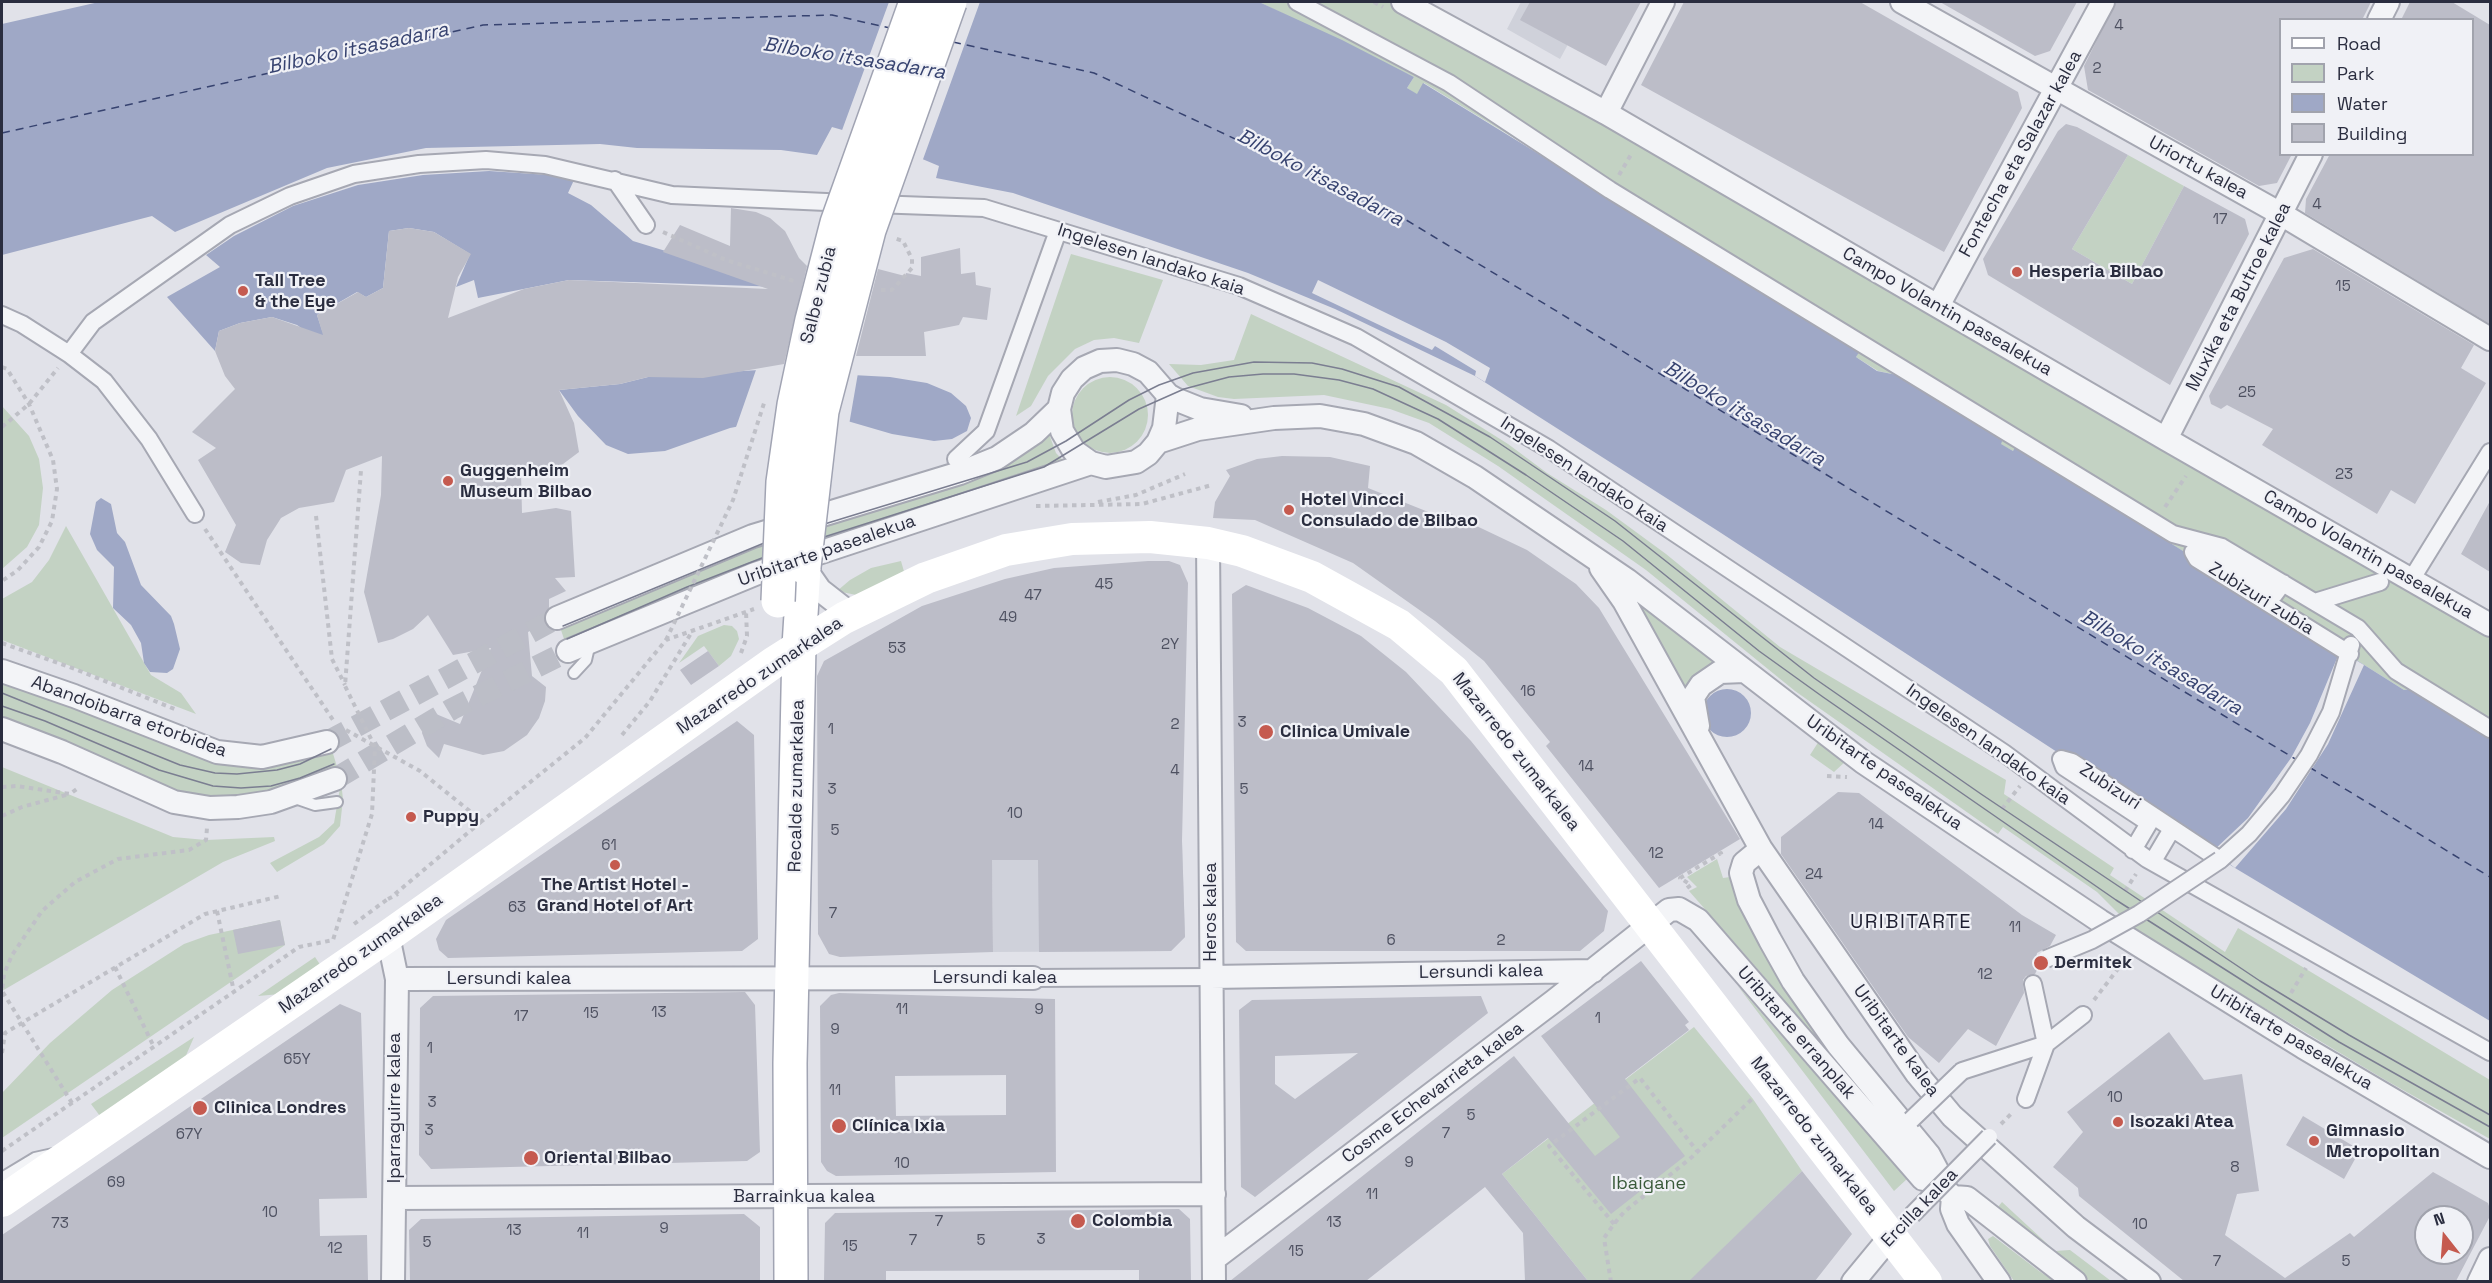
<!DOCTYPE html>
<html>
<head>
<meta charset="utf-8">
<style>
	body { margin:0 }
	#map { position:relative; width:2492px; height:1283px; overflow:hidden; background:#e1e2e9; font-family:"Space Grotesk",sans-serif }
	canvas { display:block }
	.frame { position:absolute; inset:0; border:3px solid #2a2d3f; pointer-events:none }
	.legend { position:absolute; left:2279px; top:18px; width:195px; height:138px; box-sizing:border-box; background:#f0f1f6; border:2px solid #a1a3ad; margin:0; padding:8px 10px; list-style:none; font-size:18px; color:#2a2d3f }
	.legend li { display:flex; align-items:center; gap:12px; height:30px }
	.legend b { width:30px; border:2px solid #a1a3ad }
	.north { position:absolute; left:2414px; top:1205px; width:60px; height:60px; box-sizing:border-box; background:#f0f1f6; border:2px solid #a1a3ad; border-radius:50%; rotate:343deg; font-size:16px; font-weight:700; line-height:24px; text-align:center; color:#2a2d3f }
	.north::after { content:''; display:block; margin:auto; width:21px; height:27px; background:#c55a4f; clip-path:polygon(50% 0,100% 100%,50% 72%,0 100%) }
</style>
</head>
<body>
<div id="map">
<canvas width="2492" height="1283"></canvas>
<div class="frame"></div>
<ul class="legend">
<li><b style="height:8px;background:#fff"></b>Road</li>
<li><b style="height:16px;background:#c3d2c3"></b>Park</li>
<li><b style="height:16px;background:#9fa8c6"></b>Water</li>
<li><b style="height:16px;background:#bcbdc8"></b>Building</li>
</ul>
<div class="north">N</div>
</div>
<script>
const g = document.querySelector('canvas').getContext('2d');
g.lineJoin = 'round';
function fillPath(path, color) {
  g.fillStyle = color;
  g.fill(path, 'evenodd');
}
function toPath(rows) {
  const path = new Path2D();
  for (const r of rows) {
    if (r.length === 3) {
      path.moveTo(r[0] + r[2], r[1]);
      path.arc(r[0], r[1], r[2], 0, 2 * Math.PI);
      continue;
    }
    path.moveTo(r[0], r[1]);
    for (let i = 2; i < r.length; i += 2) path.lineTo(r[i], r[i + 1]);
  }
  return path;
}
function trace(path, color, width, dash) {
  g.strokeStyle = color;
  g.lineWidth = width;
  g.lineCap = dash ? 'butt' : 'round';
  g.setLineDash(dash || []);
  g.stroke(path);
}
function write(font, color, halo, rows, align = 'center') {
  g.font = font + ' "Space Grotesk",sans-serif';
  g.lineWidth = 4.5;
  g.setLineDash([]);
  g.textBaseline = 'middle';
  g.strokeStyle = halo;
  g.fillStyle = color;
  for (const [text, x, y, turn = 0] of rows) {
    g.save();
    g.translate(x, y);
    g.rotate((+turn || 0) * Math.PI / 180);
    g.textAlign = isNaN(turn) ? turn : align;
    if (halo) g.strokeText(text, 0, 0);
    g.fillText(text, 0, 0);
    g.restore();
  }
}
const built = toPath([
	[1521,2,1591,2,1560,59,1507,29],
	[991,788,1182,841,1185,937,1171,951,993,952]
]);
const green = toPath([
	[1259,2,1412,2,2490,625,2490,737,2411,689,2404,690,2017,447,2013,451,2000,444,2003,439,1902,376,1878,371,1856,357,1860,350,1424,83,1417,95,1407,88,1414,77],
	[2128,155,2184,186,2132,284,2072,249],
	[1071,254,1163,280,1139,343,1114,338,1094,340,1075,349,1048,376,1031,406,1016,416],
	[1251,314,1446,405,1508,444,1547,473,1606,510,1666,554,1780,647,2006,780,2004,794,2114,868,2110,875,2225,952,2238,928,2490,1080,2490,1139,2387,1081,2137,932,2097,892,2003,827,1998,834,1795,691,1646,570,1498,466,1429,423,1390,409,1324,395,1234,399,1218,397,1188,386,1169,364,1201,365,1234,360],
	[1110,415,38],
	[2,406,29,436,39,459,43,488,39,525,27,547,2,569],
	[1045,423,1056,453,1072,470,568,651,557,618,960,473],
	[66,526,151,675,181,693,196,714,2,640,2,599,32,582,49,560],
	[901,561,905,575,861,596,837,591,850,580,871,568],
	[1619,582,1721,665,1693,677,1683,690],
	[724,625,732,626,737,631,739,639,731,656,719,666,704,646,679,663,698,636],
	[2,678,194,753,331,747,338,770,272,795,190,799,2,721],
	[1819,741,1846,761,1834,772,1810,755],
	[2,767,173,837,206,840,274,837,275,841,223,862,2,991],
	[341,782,343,799,340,826,324,844,277,872,270,863,319,837,334,823],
	[1717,859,1723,878,1730,877,1772,964,1830,1059,1762,974,1689,891,1697,887,1687,877],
	[280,920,285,945,2,1138,2,1093,50,1043,112,990,184,944,209,935],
	[315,957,321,966,280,994,258,996],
	[1737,985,1907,1179,1894,1191],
	[1694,1027,1753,1099,1802,1171,1689,1282,1588,1281,1502,1174],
	[194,1037,184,1060,100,1116,91,1104],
	[2002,1202,2055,1251,2070,1250,2111,1281,2090,1281,2054,1255,1998,1207],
	[1993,1236,2039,1271,2054,1281,2014,1281,1990,1246,1988,1239]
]);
const water = toPath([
	[99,2,1259,2,1342,40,1414,77,1407,88,1417,94,1423,83,1860,351,1856,357,1877,371,1902,376,2003,439,2001,444,2013,451,2016,446,2404,690,2411,689,2490,737,2490,1021,2235,868,1718,531,1475,376,1335,309,1248,273,1013,193,936,178,939,166,877,140,832,127,817,155,781,150,637,148,600,144,426,148,327,168,175,232,152,216,2,255,2,24],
	[489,171,549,175,574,180,568,193,591,205,633,241,783,287,569,280,478,298,474,280,456,287,470,254,434,232,409,228,389,231,383,288,366,297,357,292,317,315,322,330,332,342,319,341,297,325,272,317,240,323,219,331,215,351,167,297,220,267,206,255,234,236,293,206,358,185,423,175],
	[759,370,890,377,927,383,951,393,966,406,971,418,967,431,952,439,934,441,892,434,844,420,771,420,730,428,665,451,628,454,606,445,578,416,559,390,620,384,648,377],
	[101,498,111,504,117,533,125,542,141,585,171,616,174,624,180,649,173,669,167,673,150,672,144,663,141,643,131,625,113,608,114,567,97,550,90,534,96,502],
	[1727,713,24]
]);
const pier = toPath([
	[889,2,980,2,922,162,876,143,841,133],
	[1318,280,1446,342,1490,368,1485,382,1475,376,1476,371,1435,346,1432,350,1312,293],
	[757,367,858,373,849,425,816,420,771,423,735,430],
	[2340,651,2364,665,2328,744,2286,809,2235,868,2213,851,2248,818,2291,758,2310,723]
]);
const ferry = toPath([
	[953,42,1094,73,1398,215,2297,760],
	[2,133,483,25,832,15,890,28],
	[2309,767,2490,877]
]);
const building = toPath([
	[1530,2,1641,2,1606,66,1520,20],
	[1684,2,1860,2,2018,92,2022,108,1944,252,1641,85],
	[1940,2,2077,2,2050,51,2035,56],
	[2116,2,2371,2,2362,20,2280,20,2280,154,2292,154,2277,183,2259,186,2088,90,2084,66],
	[2410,2,2452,2,2490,25,2490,324,2305,213,2306,199,2330,154,2472,154,2472,20,2401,20],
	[2066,124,2077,127,2128,155,2072,249,2132,284,2184,186,2245,219,2249,234,2170,385,1988,275,1983,259,2058,131],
	[731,208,756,212,770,218,785,231,799,258,807,266,784,364,703,378,648,377,620,384,559,390,574,423,579,452,563,464,540,471,521,473,522,513,556,508,571,511,575,577,555,578,566,591,549,599,549,608,544,616,545,623,528,632,532,676,546,687,545,701,539,718,527,735,504,751,483,755,444,744,439,758,427,746,422,733,426,718,436,714,460,724,491,648,453,655,428,615,413,629,393,639,378,643,364,592,381,495,382,456,346,470,334,502,299,508,281,518,267,540,260,565,241,563,225,552,236,525,198,460,216,448,192,432,235,389,225,376,215,351,219,331,240,323,272,317,323,335,317,315,358,292,366,297,383,288,389,231,409,228,434,232,471,254,458,277,448,318,524,289,569,280,768,289,663,252,680,225,730,246],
	[960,248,961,274,975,272,976,285,991,288,987,320,963,317,959,325,924,332,926,356,856,356,878,269,905,276,906,273,921,276,921,257],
	[2313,249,2474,345,2461,368,2486,383,2415,504,2391,490,2377,514,2262,445,2273,429,2227,405,2221,409,2211,404,2209,396,2284,258],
	[1282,456,1330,457,1370,466,1368,488,1441,517,1445,511,1527,550,1576,584,1599,608,1740,839,1659,888,1546,746,1550,742,1484,661,1435,621,1353,563,1255,520,1213,518,1215,502,1230,476,1226,470,1257,459],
	[2490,501,2490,572,2461,554],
	[1148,561,1169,561,1180,565,1188,583,1182,841,1185,937,1171,951,1039,952,1038,860,992,860,993,952,840,957,829,954,818,934,817,676,824,661,922,606,1005,579,1054,568],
	[1246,585,1308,608,1361,636,1406,672,1471,741,1608,911,1604,931,1580,951,1246,951,1236,942,1232,594],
	[708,651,719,666,691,685,680,670],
	[737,721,754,735,758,939,742,951,448,958,439,950,436,939,446,920],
	[1838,792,1859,793,2022,915,2056,935,2050,946,2037,953,2036,958,2039,966,2035,974,2026,976,2023,980,2024,993,1996,1046,1968,1029,1939,1063,1908,1037,1781,854,1781,837],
	[280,920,285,945,238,954,233,930],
	[1641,961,1689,1022,1685,1025,1689,1030,1625,1079,1685,1156,1611,1214,1548,1138,1502,1174,1588,1281,1525,1281,1523,1233,1485,1187,1366,1281,1230,1281,1514,1056,1595,1156,1620,1137,1541,1036],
	[745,992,755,1005,760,1152,747,1161,431,1169,419,1155,420,1008,433,996],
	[839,993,1055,999,1056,1172,836,1176,827,1171,821,1162,820,1006,831,995],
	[1006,1075,1006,1115,896,1116,895,1076],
	[1481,996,1488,1013,1255,1197,1241,1187,1239,1010,1252,1000],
	[1358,1053,1295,1099,1275,1084,1275,1056],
	[340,1004,361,1013,367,1198,319,1199,320,1236,367,1235,368,1281,2,1281,2,1235],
	[2169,1032,2204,1080,2242,1074,2259,1191,2237,1194,2225,1235,2285,1278,2350,1233,2354,1237,2433,1172,2488,1203,2490,1209,2490,1216,2456,1281,2184,1281,2079,1196,2078,1188,2053,1167,2083,1132,2067,1112],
	[2426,1217,2462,1217,2462,1253,2426,1253],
	[2303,1116,2360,1150,2344,1179,2286,1145],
	[1802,1171,1852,1234,1815,1281,1689,1281],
	[1179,1209,1190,1219,1191,1281,1139,1281,1139,1270,886,1271,886,1281,824,1281,825,1223,835,1213],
	[744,1214,760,1227,760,1281,410,1281,409,1230,421,1219]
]);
const minorTunnel = toPath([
	[327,742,557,618],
	[335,779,452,709,568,651]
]);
const path = toPath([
	[1374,2,1383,7],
	[1619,175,1632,153],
	[663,232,726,260,794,281],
	[881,290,892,290,912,268,912,259,903,241,894,238],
	[2,367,7,369,29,404,53,460,57,489,52,521,39,547,18,570,2,581],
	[2,427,29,404,58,368],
	[1098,502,1136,495,1185,474],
	[1036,506,1142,504,1212,485],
	[2165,507,2186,476],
	[316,516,332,659,345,685],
	[205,529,333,720],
	[2,643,75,669,177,710],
	[741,653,747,636,746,611],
	[346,730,420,771,482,821,585,738,666,640,754,609],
	[622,735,650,701,693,630],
	[1827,776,1847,777],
	[2,787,17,786,70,794,78,788],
	[2002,809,2020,786],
	[2,816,22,807,66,795],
	[1687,888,1691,885,1680,878,1721,853,1722,858],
	[2125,891,2136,874],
	[395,894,482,821],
	[388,899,398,894],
	[217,911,234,992],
	[354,924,389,898],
	[115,967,154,1047],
	[2291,993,2306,968],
	[2094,1000,2124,961],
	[2,1053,5,1033,205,914,281,896],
	[72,1103,2,991,4,974,12,955,42,911,75,882,118,859,189,850,206,840,207,828],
	[2001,1124,2013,1112],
	[2,1151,299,947,333,940,372,814,375,747,345,686,361,470],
	[1614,1224,1549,1146,1640,1078,1697,1151],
	[1611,1282,1604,1238,1614,1224,1624,1212,1692,1157,1752,1099]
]);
const service = toPath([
	[574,673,586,660,590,643],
	[292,797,315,805,337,802],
	[2,1178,35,1158,53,1154]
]);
const pedestrian = toPath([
	[1297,2,1449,83,1610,190,2173,534,2222,547,2358,628,2396,671,2490,729],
	[615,180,646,225],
	[874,204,984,208,1239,286,1356,337,1549,449,2004,753,2147,859,2490,1052],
	[2,315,22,324,69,354,104,381,149,439,195,514],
	[69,354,93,322,230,225,290,196,354,174,419,164,486,160,545,165,672,195,848,203],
	[956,459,986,431,1058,231],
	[2411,580,2490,452],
	[2283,583,2274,595,2204,554,2193,552,2197,559,2350,654],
	[2315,602,2380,582],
	[2133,850,2149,823,2064,767,2061,759,2072,762,2220,860,2249,834,2282,795,2309,755,2331,712,2351,645],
	[2153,861,2169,834],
	[1033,978,1211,977],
	[1962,1071,2046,1044,2083,1015],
	[2026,1099,2046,1044,2033,984]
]);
const minor = toPath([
	[1403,2,1606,113,2166,439,2490,625],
	[1902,2,2281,214,2490,339],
	[2379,20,2388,2],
	[1606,113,1663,2],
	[1938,306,2103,2],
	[1168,395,1164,428,1158,442,1148,454,1136,462,1106,467,1091,463,1074,451,1062,431,1059,409,1063,393,1072,379,1084,368,1100,361,1117,360,1133,364,1148,372,1168,395,1175,399,1200,409,1241,416],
	[2166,439,2311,154],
	[1158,442,1198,429,1274,418,1320,416,1364,424,1416,443,1475,477,1627,580,1863,762,2100,921,2303,1047,2490,1157],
	[1208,543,1214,1282],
	[804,567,820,590,852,615],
	[1601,568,1624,601,1761,849,1917,1074,1952,1116,2076,1227,2149,1282],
	[557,618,753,536,960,473,997,458,1034,433,1059,409],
	[568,651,755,574,1091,463],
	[2,671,74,696,217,752,262,757,327,742],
	[1698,726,1693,697,1701,685,1720,672,1744,671],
	[2,729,62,752,174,802,210,808,238,807,271,802,335,779],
	[1761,849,1744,863,1741,873,1749,900,1770,940,1793,981,1838,1045,1929,1155,1939,1174,1936,1181],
	[388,936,397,979,393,1282],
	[1211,977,1593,971],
	[397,979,1033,978],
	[1953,1197,1952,1209,1958,1224,1999,1282],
	[395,1198,1214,1194],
	[1214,1259,1554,1001,1669,910,1679,909,1698,920,1923,1179,1936,1181,1953,1197,1967,1198,2075,1282],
	[1853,1282,1891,1236],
	[2479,1282,2490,1259]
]);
const secondary = toPath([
	[2,1201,388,936,773,663,844,618,926,578,1006,550,1072,539,1150,537,1208,543,1242,551,1312,577,1399,625,1454,671,1926,1282]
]);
const primary = toPath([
	[791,1282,790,1063,799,646,804,567]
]);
const tram = toPath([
	[563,626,769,541,1027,462,1066,441,1129,400,1159,385,1193,373,1254,362,1312,363,1342,369,1399,387,1490,437,1615,521,1814,678,1981,794,2260,981,2349,1035,2490,1115],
	[567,639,687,587,780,551,1044,467,1139,409,1184,389,1229,377,1263,374,1294,374,1339,380,1373,389,1438,419,1526,475,1623,541,1759,651,1823,697,2116,900,2339,1042,2490,1127],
	[2,693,180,765,215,773,237,774,277,770,300,764,331,749],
	[2,706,45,721,159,770,213,786,241,788,271,786,300,778,334,764]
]);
const pathBridge = toPath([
	[666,640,733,500,765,400]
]);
const pedestrianBridge = toPath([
	[2046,959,2092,940,2139,914,2220,860],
	[1911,1120,1961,1072],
	[1912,1215,1989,1137]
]);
const primaryBridge = toPath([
	[804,567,822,411,869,230,950,2],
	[778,601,783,482,794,405,812,320,837,223,916,2]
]);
const markers = [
	[2017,272,6,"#c55a4f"],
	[243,291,6,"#c55a4f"],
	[448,481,6,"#c55a4f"],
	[1289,510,6,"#c55a4f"],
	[1266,732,8,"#c55a4f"],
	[411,817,6,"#c55a4f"],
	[615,865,6,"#c55a4f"],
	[2041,963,8,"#c55a4f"],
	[200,1108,8,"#c55a4f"],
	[2118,1122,6,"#c55a4f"],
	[839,1126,8,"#c55a4f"],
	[2314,1141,6,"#c55a4f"],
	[531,1158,8,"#c55a4f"],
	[1078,1221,8,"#c55a4f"]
];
const numberNames = [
	["4",2119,26],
	["2",2097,69],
	["4",2317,205],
	["17",2220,220],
	["15",2343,287],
	["25",2247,393],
	["23",2344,475],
	["45",1104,585],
	["47",1033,596],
	["49",1008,618],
	["2Y",1170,645],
	["53",897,649],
	["16",1528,692],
	["3",1242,723],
	["2",1175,725],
	["1",831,730],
	["14",1586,767],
	["4",1175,771],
	["3",832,790],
	["5",1244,790],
	["10",1015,814],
	["14",1876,825],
	["5",835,831],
	["61",609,846],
	["12",1656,854],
	["24",1814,875],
	["63",517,908],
	["7",833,914],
	["11",2015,928],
	["6",1391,941],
	["2",1501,941],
	["12",1985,975],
	["11",902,1010],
	["9",1039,1010],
	["13",659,1013],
	["15",591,1014],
	["17",521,1017],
	["1",1598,1019],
	["9",835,1030],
	["1",430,1049],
	["65Y",297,1060],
	["11",835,1091],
	["10",2115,1098],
	["3",432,1103],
	["5",1471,1116],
	["3",429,1131],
	["7",1446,1134],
	["67Y",189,1135],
	["9",1409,1163],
	["10",902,1164],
	["8",2235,1168],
	["69",116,1183],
	["11",1372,1195],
	["10",270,1213],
	["7",939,1222],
	["13",1334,1223],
	["73",60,1224],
	["10",2140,1225],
	["9",664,1229],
	["13",514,1231],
	["11",583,1234],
	["3",1041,1240],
	["7",913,1241],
	["5",981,1241],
	["5",427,1243],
	["15",850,1247],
	["12",335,1249],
	["15",1296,1252],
	["7",2217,1262],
	["5",2346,1262]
];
const streetNames = [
	["Fontecha eta Salazar kalea",2021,154,-61],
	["Uriortu kalea",2198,168,29],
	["Ingelesen landako kaia",1151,260,18],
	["Salbe zubia",819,295,-76],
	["Muxika eta Butroe kalea",2239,297,-63],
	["Campo Volantin pasealekua",1947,312,30],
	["Ingelesen landako kaia",1584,475,33],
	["Uribitarte pasealekua",827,551,-19],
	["Campo Volantin pasealekua",2368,555,30],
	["Zubizuri zubia",2261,599,32],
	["Mazarredo zumarkalea",760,676,-34],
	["Abandoibarra etorbidea",129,717,20],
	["Ingelesen landako kaia",1988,745,35],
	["Mazarredo zumarkalea",1516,752,52],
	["Uribitarte pasealekua",1884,773,35],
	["Recalde zumarkalea",797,786,-89],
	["Zubizuri",2110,787,33],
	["Heros kalea",1211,912,-90],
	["Mazarredo zumarkalea",361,954,-35],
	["Lersundi kalea",1481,972,-1],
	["Lersundi kalea",995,978],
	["Lersundi kalea",509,979],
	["Uribitarte erranplak",1796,1033,49],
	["Uribitarte pasealekua",2291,1038,31],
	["Uribitarte kalea",1896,1041,54],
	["Cosme Echevarrieta kalea",1433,1093,-37],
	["Iparraguirre kalea",395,1108,-90],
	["Mazarredo zumarkalea",1814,1136,52],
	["Barrainkua kalea",804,1197],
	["Ercilla kalea",1920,1208,-46]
];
const poiNames = [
	["Hesperia Bilbao",2029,272],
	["Tall Tree",255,281],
	["& the Eye",255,302],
	["Guggenheim",460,471],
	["Museum Bilbao",460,492],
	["Hotel Vincci",1301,500],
	["Consulado de Bilbao",1301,521],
	["Clinica Umivale",1280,732],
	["Puppy",423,817],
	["The Artist Hotel -",615,885,"center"],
	["Grand Hotel of Art",615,906,"center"],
	["Dermitek",2054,963],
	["Clinica Londres",214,1108],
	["Isozaki Atea",2130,1122],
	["Clínica Ixia",852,1126],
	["Gimnasio",2326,1131],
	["Metropolitan",2326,1152],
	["Oriental Bilbao",544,1158],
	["Colombia",1092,1221]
];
const parkNames = [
	["Ibaigane",1649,1184]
];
const waterNames = [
	["Bilboko itsasadarra",358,49,-12],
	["Bilboko itsasadarra",854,59,9],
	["Bilboko itsasadarra",1320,178,28],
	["Bilboko itsasadarra",1744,414,31],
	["Bilboko itsasadarra",2161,663,31]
];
const neighbourhoodNames = [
	["URIBITARTE",1911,923]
];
fillPath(built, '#cfd1da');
fillPath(green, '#c3d2c3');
fillPath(water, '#9fa8c6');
fillPath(pier, '#e1e2e9');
trace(ferry, '#374370', 1.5, [8, 6]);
fillPath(building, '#bcbdc8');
trace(minorTunnel, '#bcbec7', 22, [22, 11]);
trace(service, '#a6a8b3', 14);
trace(pedestrian, '#a6a8b3', 20);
trace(minor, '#a6a8b3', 26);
trace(primary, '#a1a4b3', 36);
trace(path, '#bfc0c7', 4, [4.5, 4.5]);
trace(service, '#f3f4f7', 10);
trace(pedestrian, '#f3f4f7', 16);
trace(minor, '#f3f4f7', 22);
trace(secondary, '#fff', 32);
trace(primary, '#fff', 33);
trace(tram, '#7b7e91', 1.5);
trace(pedestrianBridge, '#a6a8b3', 20, []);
trace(primaryBridge, '#a1a4b3', 36, []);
trace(pathBridge, '#bfc0c7', 4, [4.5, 4.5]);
trace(pedestrianBridge, '#f3f4f7', 16);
trace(primaryBridge, '#fff', 33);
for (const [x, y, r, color] of markers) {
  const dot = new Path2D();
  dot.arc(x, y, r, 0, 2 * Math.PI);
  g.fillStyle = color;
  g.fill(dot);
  trace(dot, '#f0f1f6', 2);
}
write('15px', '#4e5161', null, numberNames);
write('18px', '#2a2d3f', '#f0f1f6', streetNames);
write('bold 18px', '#2a2d3f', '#f0f1f6', poiNames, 'left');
write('18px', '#395a3a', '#f0f1f6', parkNames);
write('italic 20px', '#374370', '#f0f1f6', waterNames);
g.letterSpacing = '1.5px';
write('20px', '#1d1e30', '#f0f1f6', neighbourhoodNames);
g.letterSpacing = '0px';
</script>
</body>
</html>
